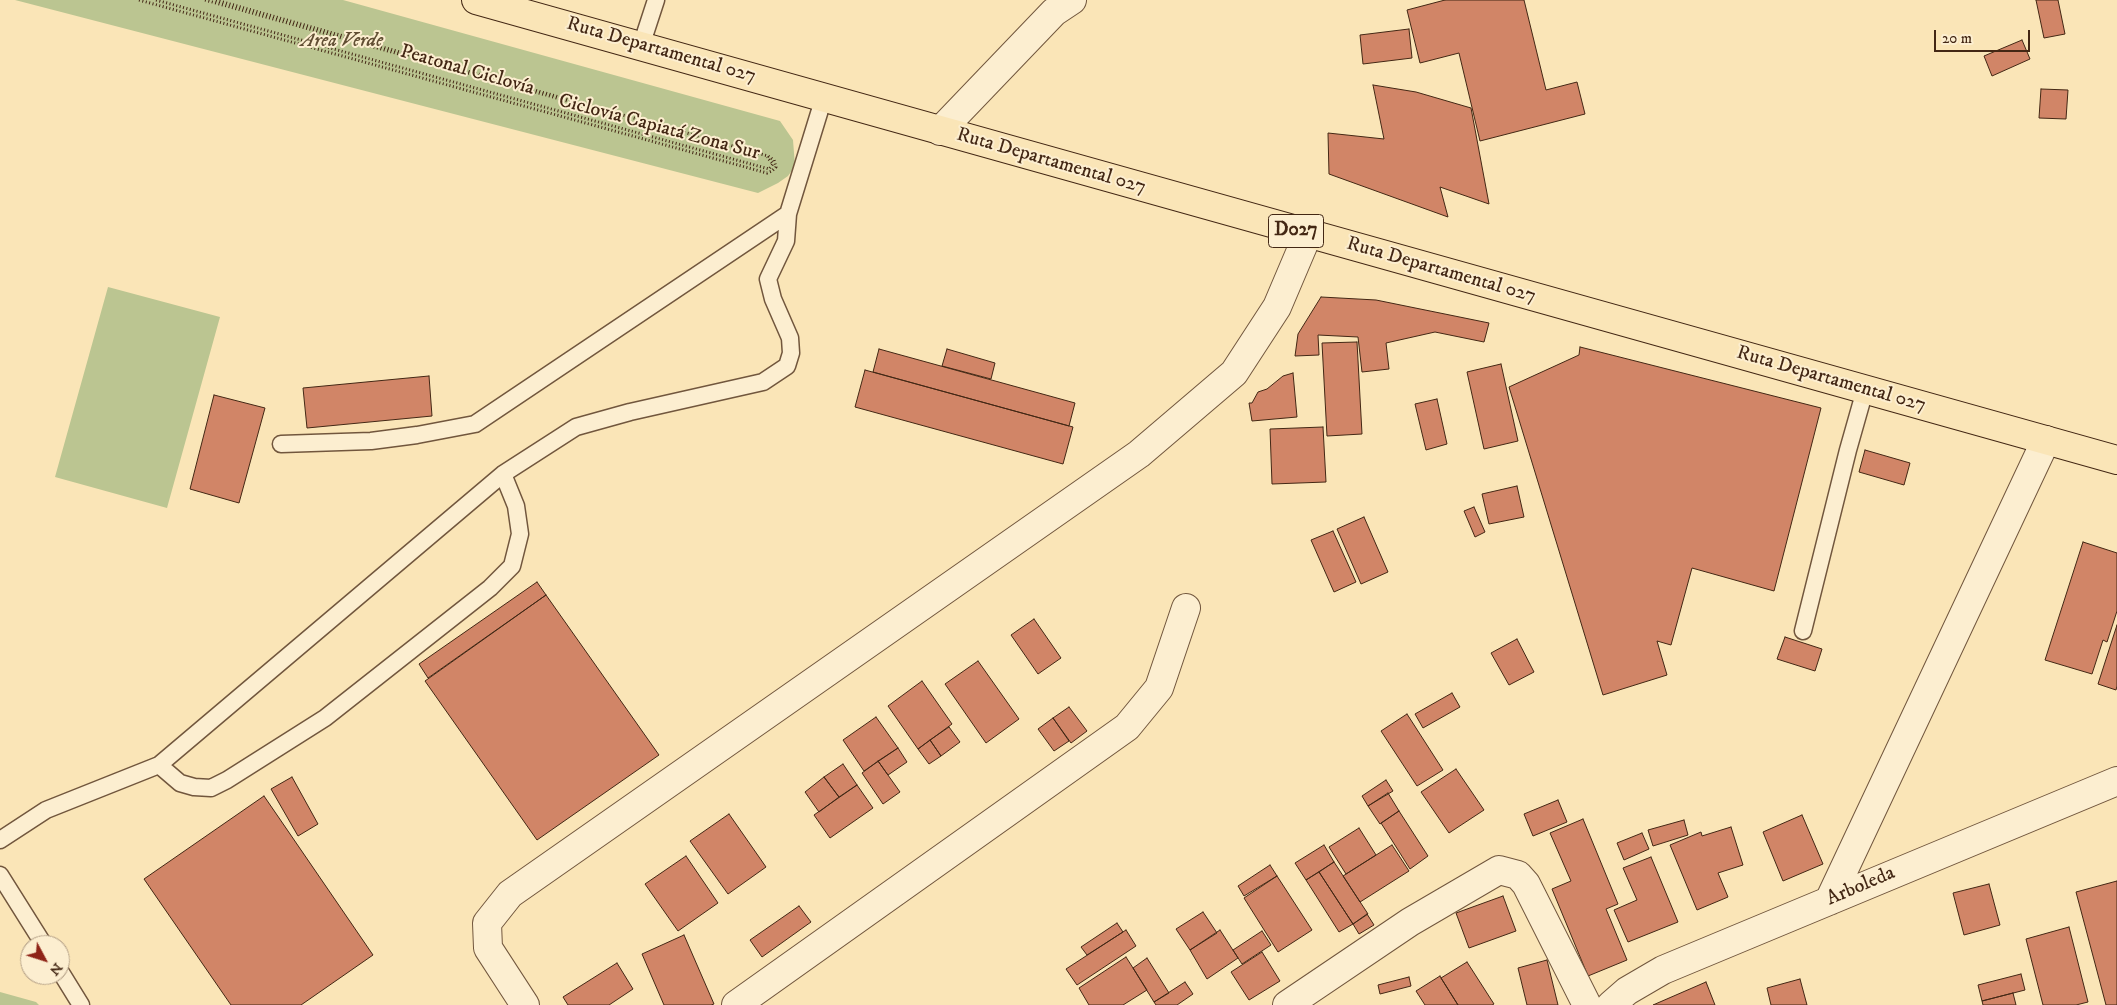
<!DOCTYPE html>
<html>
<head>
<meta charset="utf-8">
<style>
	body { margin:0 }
	#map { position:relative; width:2117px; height:1005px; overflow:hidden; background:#fae5b7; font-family:"IM FELL DW Pica",serif }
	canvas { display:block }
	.north { position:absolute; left:20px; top:935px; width:50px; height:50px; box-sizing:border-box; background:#fceed0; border:1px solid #b29e85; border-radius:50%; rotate:130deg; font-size:14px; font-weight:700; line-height:20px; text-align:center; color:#432714 }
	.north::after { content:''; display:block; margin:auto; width:18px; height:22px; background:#8f2418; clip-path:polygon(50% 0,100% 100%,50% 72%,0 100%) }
	.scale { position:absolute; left:1934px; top:30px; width:96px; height:22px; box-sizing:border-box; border:2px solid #432714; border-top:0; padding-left:6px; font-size:15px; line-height:18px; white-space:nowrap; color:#432714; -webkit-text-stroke:4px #fceed0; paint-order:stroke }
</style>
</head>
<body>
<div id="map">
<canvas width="2117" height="1005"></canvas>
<div class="north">N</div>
<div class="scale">20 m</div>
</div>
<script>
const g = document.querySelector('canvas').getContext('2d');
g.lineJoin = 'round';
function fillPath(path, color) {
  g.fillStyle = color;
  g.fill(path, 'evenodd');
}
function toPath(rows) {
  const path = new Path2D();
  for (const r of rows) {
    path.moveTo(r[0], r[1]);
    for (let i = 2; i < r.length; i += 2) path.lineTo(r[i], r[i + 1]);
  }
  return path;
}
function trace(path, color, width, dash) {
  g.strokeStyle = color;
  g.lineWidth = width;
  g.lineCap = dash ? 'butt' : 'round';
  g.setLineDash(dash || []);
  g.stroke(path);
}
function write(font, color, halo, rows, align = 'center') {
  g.font = font + ' "IM FELL DW Pica",serif';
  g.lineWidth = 4;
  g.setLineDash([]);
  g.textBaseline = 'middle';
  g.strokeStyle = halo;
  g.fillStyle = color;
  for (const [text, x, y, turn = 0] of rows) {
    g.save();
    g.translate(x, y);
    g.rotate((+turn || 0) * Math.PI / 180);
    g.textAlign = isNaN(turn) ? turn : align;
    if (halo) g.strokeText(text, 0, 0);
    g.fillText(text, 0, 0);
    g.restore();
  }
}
const green = toPath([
	[15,0,343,0,780,121,793,140,795,166,788,176,778,183,758,193],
	[108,287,220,317,167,508,55,477],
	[0,992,36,1002,39,1005,0,1005]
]);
const building = toPath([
	[1445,0,1524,0,1546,90,1577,82,1585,114,1480,141,1459,53,1420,63,1407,10,1445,0],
	[2036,0,2058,0,2065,34,2044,38,2036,0],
	[1409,29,1412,58,1363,64,1360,35,1409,29],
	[2022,40,2030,59,1992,76,1984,56,2022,40],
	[1373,85,1416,92,1471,108,1489,204,1440,187,1448,217,1329,174,1328,133,1384,139,1373,85],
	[2041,89,2068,90,2066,119,2039,118,2041,89],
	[1321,297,1376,300,1489,323,1484,342,1435,332,1386,343,1389,369,1362,372,1358,337,1318,335,1319,355,1295,356,1298,334,1321,297],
	[1357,342,1362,434,1327,436,1322,343,1357,342],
	[1580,347,1821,408,1774,591,1692,568,1671,645,1657,641,1667,675,1603,695,1509,387,1579,355,1580,347],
	[879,349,1075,403,1069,426,873,372,879,349],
	[947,349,995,363,991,379,942,366,947,349],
	[1501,364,1518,441,1484,449,1467,372,1501,364],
	[865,370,1073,427,1063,464,855,407,865,370],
	[1293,373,1297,417,1252,421,1249,403,1252,403,1258,392,1267,389,1283,376,1293,373],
	[429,376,432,416,307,428,303,388,429,376],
	[214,395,265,408,239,503,190,489,214,395],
	[1437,399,1447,444,1426,450,1415,404,1437,399],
	[1323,427,1326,482,1272,484,1270,429,1323,427],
	[1865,450,1910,463,1904,485,1859,472,1865,450],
	[1517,486,1524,517,1489,524,1482,494,1517,486],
	[1474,507,1485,532,1475,537,1464,511,1474,507],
	[1364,517,1388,572,1361,584,1337,529,1364,517],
	[1333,531,1356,582,1334,592,1311,540,1333,531],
	[2083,542,2117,553,2117,611,2107,642,2103,640,2092,674,2045,660,2083,542],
	[537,582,546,595,428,678,419,664,537,582],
	[546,595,659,755,537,840,425,681,546,595],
	[1034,619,1061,658,1038,674,1011,635,1034,619],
	[2117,625,2117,686,2116,690,2098,684,2117,625],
	[1785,637,1822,649,1815,671,1777,659,1785,637],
	[1517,639,1534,672,1509,685,1491,653,1517,639],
	[978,661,1019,719,986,743,945,684,978,661],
	[922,681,952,724,918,749,888,706,922,681],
	[1452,693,1460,707,1423,728,1415,714,1452,693],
	[1069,707,1087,731,1071,743,1053,718,1069,707],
	[1407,714,1443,770,1417,786,1381,731,1407,714],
	[876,717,898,748,864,771,843,740,876,717],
	[1053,718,1069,741,1054,751,1038,729,1053,718],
	[949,727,960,742,941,756,930,740,949,727],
	[930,740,941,756,929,764,918,749,930,740],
	[898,748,907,762,888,775,878,761,898,748],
	[878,761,900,792,883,804,862,773,878,761],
	[843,764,857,785,839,797,824,777,843,764],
	[1456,769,1484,810,1449,833,1421,792,1456,769],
	[292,777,318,824,298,836,271,789,292,777],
	[824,777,839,797,819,812,805,792,824,777],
	[1386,780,1393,791,1368,806,1362,796,1386,780],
	[857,785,873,808,830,838,814,815,857,785],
	[1388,793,1399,811,1380,824,1368,806,1388,793],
	[264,796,373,955,301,1005,231,1005,144,879,264,796],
	[1558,800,1567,822,1533,836,1524,814,1558,800],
	[1399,811,1428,856,1410,869,1381,823,1399,811],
	[729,814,766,867,728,894,690,841,729,814],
	[1802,815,1823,864,1783,881,1763,832,1802,815],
	[1583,819,1618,904,1606,909,1627,960,1588,976,1552,889,1571,881,1550,833,1583,819],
	[1684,820,1688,835,1653,846,1648,830,1684,820],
	[1731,827,1743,865,1718,873,1728,897,1697,910,1670,845,1701,832,1702,836,1731,827],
	[1359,828,1376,855,1346,874,1329,847,1359,828],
	[1642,833,1649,849,1624,860,1617,843,1642,833],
	[1324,845,1334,862,1306,880,1295,863,1324,845],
	[1392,845,1409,871,1360,902,1343,876,1392,845],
	[686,856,718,903,678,931,645,884,686,856],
	[1651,857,1678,922,1628,942,1614,910,1637,900,1623,868,1651,857],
	[1334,862,1368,914,1353,924,1319,872,1334,862],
	[1270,865,1277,876,1244,896,1238,886,1270,865],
	[1319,872,1353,924,1339,932,1306,880,1319,872],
	[1277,876,1312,930,1278,952,1244,898,1277,876],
	[2117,881,2117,1005,2106,1005,2076,892,2117,881],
	[1989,884,2000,925,1964,935,1953,893,1989,884],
	[1503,896,1516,931,1469,948,1456,913,1503,896],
	[799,906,811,922,762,957,750,940,799,906],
	[1203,912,1217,933,1190,950,1176,929,1203,912],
	[1367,914,1374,925,1359,934,1353,924,1367,914],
	[1117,923,1123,932,1087,955,1081,947,1117,923],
	[2069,927,2088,1002,2076,1005,2043,1005,2026,939,2069,927],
	[1126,930,1136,946,1077,985,1066,969,1126,930],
	[1220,930,1238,958,1207,979,1190,950,1220,930],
	[1262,931,1271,945,1242,964,1233,950,1262,931],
	[684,935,714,1004,711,1005,664,1005,642,954,684,935],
	[1262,952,1280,981,1249,1000,1231,972,1262,952],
	[1126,957,1147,990,1123,1005,1089,1005,1079,988,1126,957],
	[1147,958,1169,993,1154,1002,1133,968,1147,958],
	[1547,960,1558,1005,1527,1005,1518,968,1547,960],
	[1467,962,1494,1004,1492,1005,1458,1005,1441,978,1467,962],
	[617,963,633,989,609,1005,568,1005,563,997,617,963],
	[2021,974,2025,990,1982,1001,1978,985,2021,974],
	[1440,976,1441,978,1458,1005,1425,1005,1416,991,1440,976],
	[1409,977,1411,986,1380,994,1378,985,1409,977],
	[1800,979,1807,1005,1771,1005,1767,988,1800,979],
	[1185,982,1193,994,1177,1005,1156,1005,1154,1002,1185,982],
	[1706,982,1715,1005,1653,1005,1706,982],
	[2013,993,2016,1005,1983,1005,1982,1001,2013,993]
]);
const path = toPath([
	[139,0,767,173,772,171,776,167,774,160,768,156,216,0],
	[156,0,769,169,773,164,767,157],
	[205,0,571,102]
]);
const lane = toPath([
	[641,46,656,0],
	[281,444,371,441,417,435,475,424,788,214],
	[1803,631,1848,450,1865,390],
	[159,765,180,783,194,787,211,788,227,780,325,718,490,588,512,566,520,534,516,506,503,474],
	[0,840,46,810,159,765,503,474,576,427,630,412,763,382,787,366,791,353,790,338,773,299,768,279,786,241,788,214,824,97],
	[0,875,44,945],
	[60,971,81,1005]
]);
const street = toPath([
	[940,131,1054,12,1072,0],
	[1829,901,2046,440],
	[525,1005,488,948,487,923,510,894,1139,454,1234,373,1277,307,1308,234],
	[736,1005,1127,727,1159,688,1186,608],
	[1287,1005,1410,922,1499,870,1518,875,1526,884,1587,1005],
	[1611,1005,1627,991,1663,970,2117,781]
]);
const primary = toPath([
	[476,0,2117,460]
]);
const shields = [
	[1296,231,55]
];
const shieldNames = [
	["D027",1296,231]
];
const parkNames = [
	["Area Verde",342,42]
];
const streetNames = [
	["Ruta Departamental 027",661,51,16],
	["Peatonal Ciclovía",467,71,16],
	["Ciclovía Capiatá Zona Sur",659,128,15],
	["Ruta Departamental 027",1051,162,16],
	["Ruta Departamental 027",1441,271,16],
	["Ruta Departamental 027",1831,380,16],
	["Arboleda",1861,887,-23]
];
fillPath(green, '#bbc591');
fillPath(building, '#d18567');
trace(building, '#432714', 1);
trace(lane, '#71563d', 19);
trace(street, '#71563d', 30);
trace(primary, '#432714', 30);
trace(path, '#432714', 3, [1, 2.5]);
trace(lane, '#fceed0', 16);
trace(street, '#fceed0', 28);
trace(primary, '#fae5b7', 28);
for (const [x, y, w] of shields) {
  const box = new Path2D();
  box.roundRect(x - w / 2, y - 16.5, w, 33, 4);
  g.fillStyle = '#fceed0';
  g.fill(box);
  trace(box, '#432714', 1);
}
write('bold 19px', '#432714', null, shieldNames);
write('italic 20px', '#614e33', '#fceed0', parkNames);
write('20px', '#432714', '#fceed0', streetNames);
</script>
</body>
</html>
